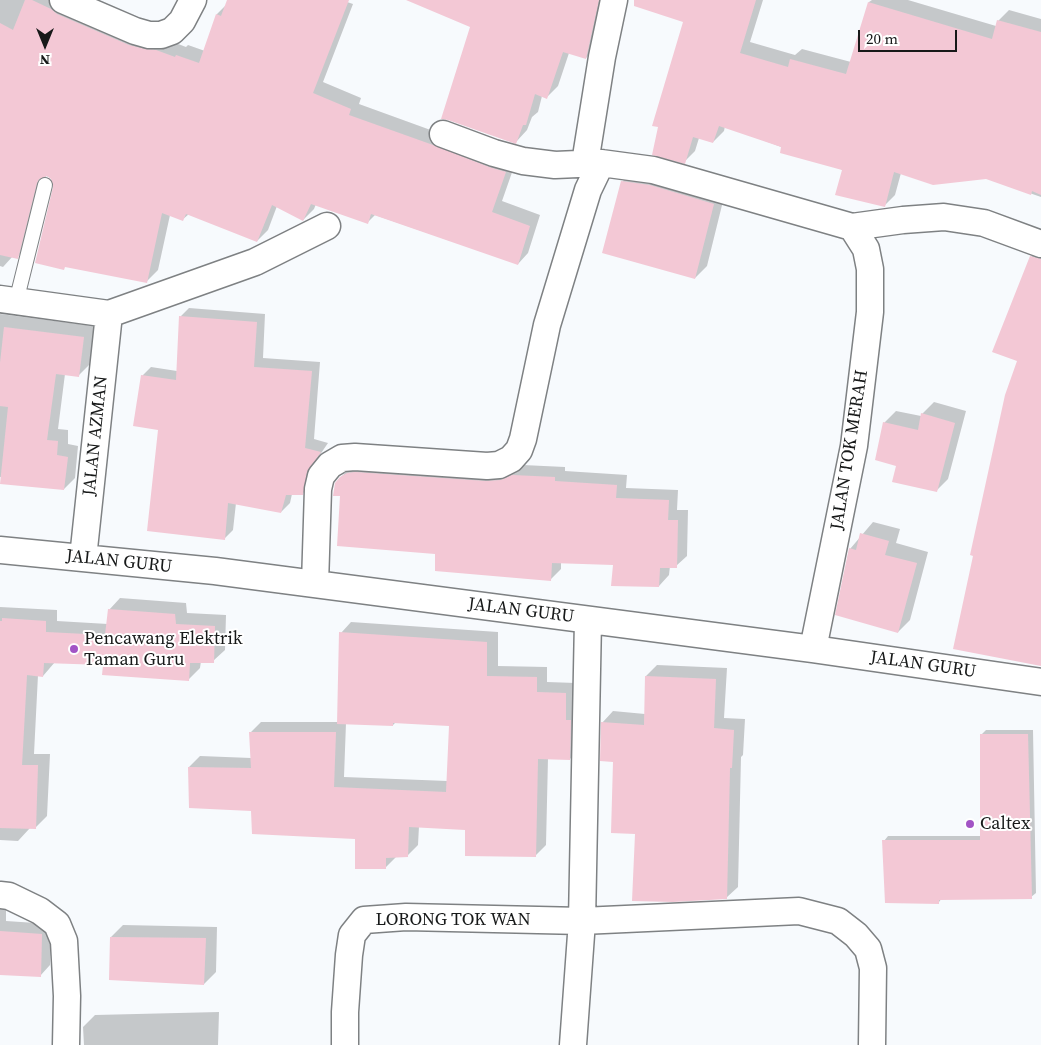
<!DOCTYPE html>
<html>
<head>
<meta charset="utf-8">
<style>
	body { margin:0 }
	#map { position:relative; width:1041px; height:1045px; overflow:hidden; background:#f7fafd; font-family:"Source Serif 4",serif }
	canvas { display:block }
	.north { position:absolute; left:20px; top:20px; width:50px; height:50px; -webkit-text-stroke:4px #fff; paint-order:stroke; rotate:180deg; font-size:14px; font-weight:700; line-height:20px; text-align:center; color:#171919 }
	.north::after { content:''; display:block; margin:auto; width:18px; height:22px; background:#171919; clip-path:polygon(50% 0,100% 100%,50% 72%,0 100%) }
	.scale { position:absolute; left:858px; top:30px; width:99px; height:22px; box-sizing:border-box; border:2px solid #171919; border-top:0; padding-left:6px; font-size:15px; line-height:18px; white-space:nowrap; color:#171919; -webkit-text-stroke:4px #fff; paint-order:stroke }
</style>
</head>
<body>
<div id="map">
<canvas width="1041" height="1045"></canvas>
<div class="north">N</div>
<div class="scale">20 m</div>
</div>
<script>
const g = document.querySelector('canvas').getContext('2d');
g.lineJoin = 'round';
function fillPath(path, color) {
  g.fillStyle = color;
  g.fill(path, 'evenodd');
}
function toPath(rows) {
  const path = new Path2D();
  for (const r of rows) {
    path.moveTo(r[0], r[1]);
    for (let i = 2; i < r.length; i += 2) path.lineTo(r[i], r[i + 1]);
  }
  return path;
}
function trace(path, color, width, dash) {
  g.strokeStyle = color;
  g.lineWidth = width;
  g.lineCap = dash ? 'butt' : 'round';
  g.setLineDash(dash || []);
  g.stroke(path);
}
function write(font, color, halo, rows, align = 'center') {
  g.font = font + ' "Source Serif 4",serif';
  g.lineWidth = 4;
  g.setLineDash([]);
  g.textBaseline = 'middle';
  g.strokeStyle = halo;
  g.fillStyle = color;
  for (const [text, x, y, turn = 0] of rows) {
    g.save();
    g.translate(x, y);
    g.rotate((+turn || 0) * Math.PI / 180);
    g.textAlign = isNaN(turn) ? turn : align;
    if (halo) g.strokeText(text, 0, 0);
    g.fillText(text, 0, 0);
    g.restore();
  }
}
const shadow = toPath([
	[0,0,64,0,186,47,188,45,205,51,217,14,227,4,228,0,341,0,353,4,323,82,361,98,359,104,516,161,502,201,540,215,528,253,518,264,375,215,367,223,316,204,314,209,303,220,277,206,268,230,257,241,189,214,182,220,170,215,158,270,147,281,55,187,52,178,46,176,28,246,17,257,13,256,3,267,0,266],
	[408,0,608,0,598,46,586,58,569,53,558,86,546,98,542,96,538,112,532,117,527,130,516,142,472,26],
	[659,0,763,0,750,42,795,55,802,49,851,62,869,2,872,0,908,0,996,26,998,21,1009,10,1041,19,1041,197,986,178,901,173,895,195,884,206,843,170,725,126,724,131,713,142,699,138,695,151,684,162,684,21],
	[634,170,725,193,707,266,695,278,622,182],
	[1041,247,1041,665,1018,361,1031,257],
	[189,308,265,314,263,358,320,362,314,439,328,443,315,462,311,485,302,494,292,494,290,503,281,512,236,503,233,530,224,539,159,429,142,376,151,367,177,371,180,317],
	[0,314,94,326,90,364,79,375,65,374,58,429,68,430,68,444,78,446,75,478,64,489,0,477],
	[934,402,966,411,948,479,936,491,897,465,884,423,896,411,921,416,922,414],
	[523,465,565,467,565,471,627,475,626,488,678,490,677,510,688,510,687,556,676,566,670,566,669,575,659,586,614,564,561,562,561,569,551,579,341,477,352,466,512,470],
	[873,522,900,529,896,543,928,552,910,620,898,632,850,549],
	[120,598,186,603,187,613,226,615,225,650,213,661,201,661,200,668,189,679,104,664,55,662,43,676,38,675,34,754,50,754,47,816,35,828,30,828,18,841,0,840,0,607,57,610,57,621,108,624,109,610],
	[351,622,498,632,498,666,547,667,547,682,576,683,580,748,570,759,548,758,546,845,535,856,466,829,419,826,418,845,407,856,396,857,385,868,356,838,252,809,189,767,200,756,251,758,250,733,261,722,338,722,341,633],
	[396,722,450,725,448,781,344,777,346,723,393,725],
	[657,665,727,668,724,718,745,719,743,755,741,757,738,887,726,898,637,833,602,723,613,711,645,714,646,676],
	[986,730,1033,730,1036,893,1031,897,942,898,939,902,884,841,888,836,981,836,982,734],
	[0,903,6,903,6,921,51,924,50,965,40,976,0,974],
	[123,925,217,927,216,972,204,984,111,937],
	[219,1012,218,1045,84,1045,83,1027,95,1015]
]);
const building = toPath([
	[25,0,32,0,51,9,57,14,129,45,145,49,156,50,175,57,176,55,199,63,216,14,221,16,227,0,349,0,313,93,351,109,349,115,433,145,489,167,506,172,492,212,530,226,518,265,371,214,368,224,311,204,303,221,272,205,257,242,186,214,183,221,162,213,147,283,65,267,64,270,35,263,53,187,51,179,47,176,39,179,37,183,18,259,0,255,0,23,13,30],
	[406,0,599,0,586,59,563,52,547,99,535,94,526,125,523,125,516,144,448,120,441,119,470,27],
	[634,0,756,0,740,53,788,67,790,59,846,74,868,2,992,39,997,20,1041,32,1041,195,1032,191,1031,195,986,179,933,185,894,172,885,207,835,195,842,170,780,153,781,147,719,126,713,143,693,137,685,164,652,155,658,127,652,126,683,22,634,6],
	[621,181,650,185,714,204,695,279,602,253],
	[1030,256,1041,259,1041,666,953,649,973,556,970,555,1005,395,1017,361,992,352],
	[179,316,257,322,254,367,312,371,305,448,321,452,307,472,303,495,286,495,281,513,228,503,225,540,147,531,158,430,133,426,141,375,176,380],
	[4,327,84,337,79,377,56,374,47,440,58,441,57,455,68,457,64,490,0,484,8,407,0,406,0,363],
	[921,413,955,423,937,492,892,482,896,466,875,460,883,422,918,430],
	[355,472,486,481,501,480,512,475,555,477,555,481,617,485,616,498,669,500,668,520,678,520,677,568,660,568,659,587,611,586,613,565,552,563,551,581,435,571,435,554,337,546,340,496,333,496,335,483,340,477,347,473],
	[860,533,889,541,885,555,917,563,898,633,835,615,849,548,856,550],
	[108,609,175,614,176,624,215,626,214,663,190,663,189,681,102,675,103,665,44,663,43,677,27,675,22,765,38,765,36,829,0,828,0,621,2,621,2,618,46,621,46,632,105,635],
	[339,632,487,642,487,676,537,677,537,692,566,693,566,720,571,720,570,760,538,759,536,857,465,856,465,830,409,827,408,857,386,858,386,869,355,869,355,839,252,834,251,811,189,808,188,767,251,768,249,732,336,732,334,787,446,792,449,726,393,723,393,726,337,724],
	[645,676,716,679,714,728,734,730,732,768,730,768,727,899,673,902,632,901,635,834,611,833,613,762,600,761,601,722,644,725],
	[980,734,1028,734,1032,899,939,900,939,904,885,903,882,840,980,840],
	[0,931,42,934,41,977,0,975],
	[110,937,206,938,204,985,109,980]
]);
const lane = toPath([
	[16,302,45,185]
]);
const street = toPath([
	[63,0,135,31,149,35,161,35,172,31,182,21,193,0],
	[443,134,494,153,523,161,555,165,601,163,653,170,852,227,866,249,870,269,870,312,854,446,813,649],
	[585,163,602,57,614,0],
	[852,227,903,220,944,217,984,223,1041,244],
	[0,299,109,314,255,262,327,226],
	[0,550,215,571,813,649,1041,682],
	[83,558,109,314],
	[315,584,318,489,321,476,330,465,342,458,355,457,487,466,499,465,511,459,519,450,523,439,547,325,588,190,601,163],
	[0,895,9,896,40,911,57,924,64,941,67,996,66,1045],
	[345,1045,345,1012,349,955,352,935,364,920,406,917,582,921,799,911,838,921,856,935,868,949,873,968,872,1045],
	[573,1045,582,921,588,620]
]);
const markers = [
	[74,649,5,"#a254c5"],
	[970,824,5,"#a254c5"]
];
const streetNames = [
	["JALAN AZMAN",96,436,-84],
	["JALAN TOK MERAH",850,450,-81],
	["JALAN GURU",119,562,6],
	["JALAN GURU",521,611,7],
	["JALAN GURU",923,665,8],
	["LORONG TOK WAN",453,920]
];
const poiNames = [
	["Pencawang Elektrik",84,639],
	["Taman Guru",84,660],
	["Caltex",980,824]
];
fillPath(shadow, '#0003');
fillPath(building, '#f3c8d5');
trace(lane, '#7e8183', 16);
trace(street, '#7e8183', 29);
trace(lane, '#fff', 14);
trace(street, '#fff', 26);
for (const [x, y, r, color] of markers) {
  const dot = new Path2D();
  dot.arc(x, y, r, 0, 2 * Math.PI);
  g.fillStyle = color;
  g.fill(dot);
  trace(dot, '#fff', 2);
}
write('18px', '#171919', '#fff', streetNames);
write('18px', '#171919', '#fff', poiNames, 'left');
</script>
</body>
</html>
